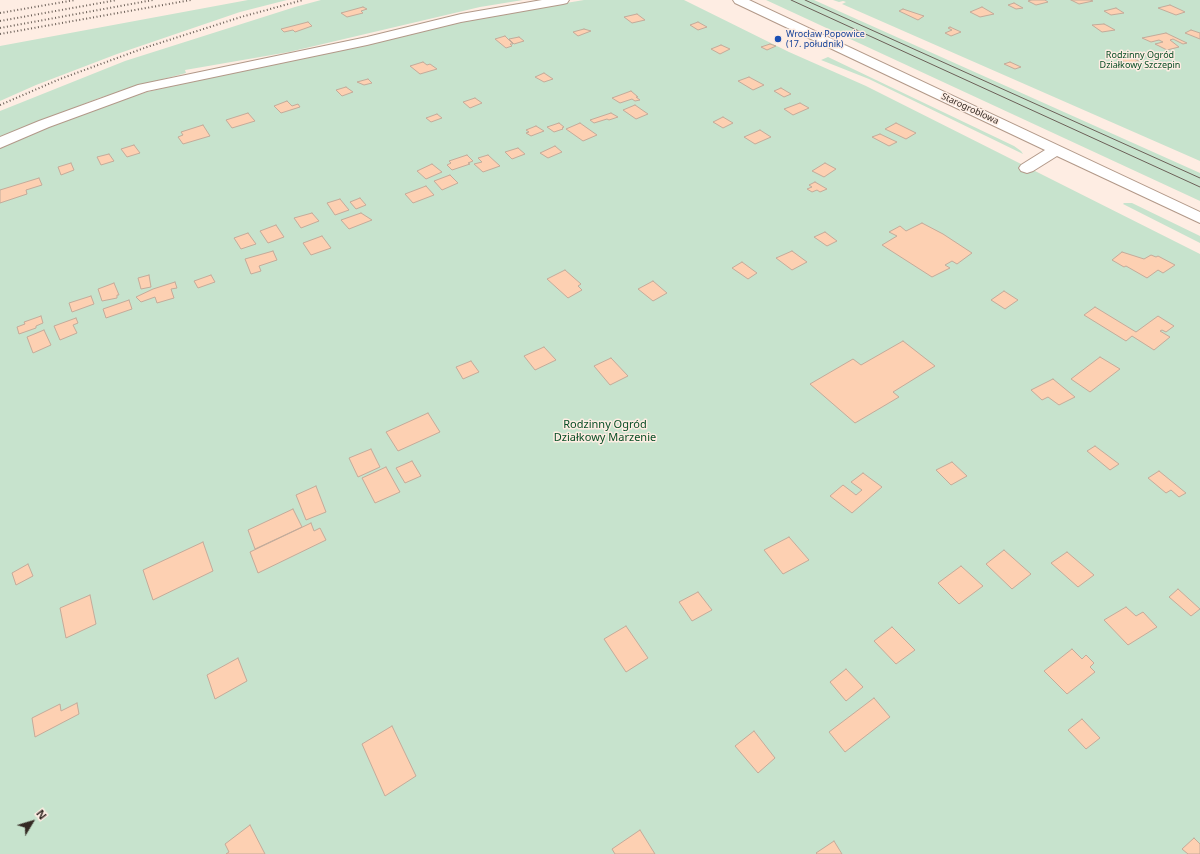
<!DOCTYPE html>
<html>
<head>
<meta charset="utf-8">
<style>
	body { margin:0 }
	#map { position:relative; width:1200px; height:854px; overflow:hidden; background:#feede3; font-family:"Noto Sans",sans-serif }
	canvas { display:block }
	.north { position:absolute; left:12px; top:802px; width:40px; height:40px; -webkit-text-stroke:3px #feede3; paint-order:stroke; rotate:52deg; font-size:11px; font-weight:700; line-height:16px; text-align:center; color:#332923 }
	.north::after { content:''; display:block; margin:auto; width:14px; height:18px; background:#332923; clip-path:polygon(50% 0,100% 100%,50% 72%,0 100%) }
</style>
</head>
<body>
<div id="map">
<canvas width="1200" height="854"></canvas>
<div class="north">N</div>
</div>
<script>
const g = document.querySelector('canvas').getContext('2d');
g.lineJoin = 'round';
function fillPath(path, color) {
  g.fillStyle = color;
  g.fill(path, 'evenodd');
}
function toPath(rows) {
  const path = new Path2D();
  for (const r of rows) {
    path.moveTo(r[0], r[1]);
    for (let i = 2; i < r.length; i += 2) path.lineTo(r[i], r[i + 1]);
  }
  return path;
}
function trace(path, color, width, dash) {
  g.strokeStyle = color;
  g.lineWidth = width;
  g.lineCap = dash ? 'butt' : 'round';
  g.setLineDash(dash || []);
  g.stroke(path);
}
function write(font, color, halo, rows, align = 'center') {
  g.font = font + ' "Noto Sans",sans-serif';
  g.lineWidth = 3;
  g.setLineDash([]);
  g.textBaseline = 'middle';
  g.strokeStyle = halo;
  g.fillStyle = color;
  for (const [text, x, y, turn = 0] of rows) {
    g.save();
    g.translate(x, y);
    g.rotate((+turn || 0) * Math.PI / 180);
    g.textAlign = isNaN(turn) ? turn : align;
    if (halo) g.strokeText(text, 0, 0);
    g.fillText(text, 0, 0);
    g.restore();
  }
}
const green = toPath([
	[248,0,287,0,240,12,117,54,36,85,0,101,0,46],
	[321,0,523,0,480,7,289,52,185,70,186,73,152,82,99,98,0,137,0,111,125,61,295,7],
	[584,0,684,0,789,52,866,86,1200,254,1200,854,0,854,0,147,105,105,147,92,194,81,370,44,466,21,524,10],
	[766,0,814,0,1200,173,1200,201],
	[833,0,1200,0,1200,161,842,4,846,2,843,1,839,2],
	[828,57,1014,146,1021,151,1023,154,869,79,821,60],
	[1124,203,1132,203,1200,236,1200,243,1123,204]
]);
const building = toPath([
	[1031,0,1045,0,1048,2,1036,5,1028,1,1031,0],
	[1071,0,1090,0,1093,1,1079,4,1071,0],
	[1014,3,1023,8,1016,9,1008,5,1014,3],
	[1170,5,1181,10,1185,12,1176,15,1158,8,1170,5],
	[363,7,367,9,361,11,363,13,347,17,341,13,363,7],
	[982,7,994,14,980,17,970,12,982,7],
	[1116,8,1124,13,1111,15,1104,11,1116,8],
	[903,9,924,16,918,20,899,11,903,9],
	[637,14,645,20,632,23,624,17,637,14],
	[308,22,312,26,295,32,293,30,284,32,281,29,308,22],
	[698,22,707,27,698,30,690,25,698,22],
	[1104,24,1108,26,1115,30,1102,32,1092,25,1104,24],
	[950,27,961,32,951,36,945,33,952,30,948,28,950,27],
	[584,29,591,31,578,36,573,32,584,29],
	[1191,30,1200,33,1200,39,1185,33,1191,30],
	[1166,33,1187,43,1183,44,1173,39,1170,40,1179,47,1167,50,1155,44,1163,42,1159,40,1151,42,1142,38,1166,33],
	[505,36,513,44,510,44,512,46,506,48,495,39,505,36],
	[519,37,524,41,514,44,509,39,519,37],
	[770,44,776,46,767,50,761,47,770,44],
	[721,45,730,49,720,54,711,49,721,45],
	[1125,55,1139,61,1129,64,1116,58,1125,55],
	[423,62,427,65,430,64,437,69,420,74,410,66,423,62],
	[1010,62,1021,67,1015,69,1004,64,1010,62],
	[544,73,553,79,544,82,535,77,544,73],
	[749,77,764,85,753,90,738,81,749,77],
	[368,79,372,83,364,85,357,82,368,79],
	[346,87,353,92,342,96,336,90,346,87],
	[781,88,791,94,784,97,774,91,781,88],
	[631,91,638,97,636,97,640,100,635,101,632,99,620,103,612,98,631,91],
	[475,98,482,103,470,108,463,102,475,98],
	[287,101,292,106,298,104,300,107,281,113,274,106,287,101],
	[800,103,809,108,793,115,784,109,800,103],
	[635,105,648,114,636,119,623,110,635,105],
	[248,113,255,121,232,128,226,120,248,113],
	[611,113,618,117,609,120,607,119,594,123,590,120,611,113],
	[437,114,442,118,431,122,426,118,437,114],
	[723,117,733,123,723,128,713,122,723,117],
	[559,123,564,127,562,128,563,129,554,132,547,127,559,123],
	[580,123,597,135,583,141,566,129,580,123],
	[896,123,916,133,906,139,885,129,896,123],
	[203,125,210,136,183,144,178,137,183,135,181,132,203,125],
	[536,126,544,131,531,136,526,133,529,132,526,130,536,126],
	[760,130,771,137,755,144,744,137,760,130],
	[880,134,897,142,889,146,872,137,880,134],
	[134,145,140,153,127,157,121,149,134,145],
	[555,146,562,152,548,158,540,153,555,146],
	[518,148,525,154,512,159,505,152,518,148],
	[109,154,114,161,101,165,97,157,109,154],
	[467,155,473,161,468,163,470,164,452,170,447,165,451,163,449,161,467,155],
	[488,155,500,166,483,172,474,164,482,162,478,158,488,155],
	[71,163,74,170,61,175,58,167,71,163],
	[825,163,836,169,824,177,812,171,825,163],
	[432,164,442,172,426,179,417,171,432,164],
	[450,175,458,183,442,190,434,181,450,175],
	[39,178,42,185,26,190,27,194,0,203,0,190,39,178],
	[815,182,827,189,820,192,817,190,812,192,807,189,812,187,809,185,815,182],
	[426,186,434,195,413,203,405,194,426,186],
	[360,198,366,205,356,209,350,202,360,198],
	[340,199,349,210,335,215,327,203,340,199],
	[312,213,319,221,301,228,294,218,312,213],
	[361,213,372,220,349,229,341,220,361,213],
	[922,223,943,234,972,253,957,264,952,261,945,265,950,268,932,277,882,245,897,236,889,232,900,226,906,231,922,223],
	[276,225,284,237,268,243,260,231,276,225],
	[825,232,837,241,827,246,814,237,825,232],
	[248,233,256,244,241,249,234,238,248,233],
	[322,236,331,248,311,255,303,243,322,236],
	[273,251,277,260,259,266,261,271,251,274,245,259,273,251],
	[792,251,807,262,792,270,776,258,792,251],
	[1122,252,1144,259,1151,255,1156,257,1158,256,1175,265,1163,273,1158,270,1147,278,1126,266,1124,267,1112,260,1122,252],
	[742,262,757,273,748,279,732,268,742,262],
	[565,270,581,284,578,286,582,290,568,298,547,279,565,270],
	[149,275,151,287,141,289,138,278,149,275],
	[211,275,215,282,198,288,194,281,211,275],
	[653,281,667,293,653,301,638,289,653,281],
	[175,282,177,288,171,289,174,298,157,303,155,297,141,302,136,297,153,289,175,282],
	[114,283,119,295,117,295,117,298,102,301,98,289,114,283],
	[1004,291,1018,300,1005,309,991,300,1004,291],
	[91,296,94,304,72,312,69,303,91,296],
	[129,300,132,309,106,318,103,309,129,300],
	[1095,307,1136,332,1158,316,1174,326,1166,332,1162,330,1160,331,1170,337,1154,350,1132,336,1126,341,1084,315,1095,307],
	[41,316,43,323,36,326,36,328,19,334,17,327,25,324,24,322,41,316],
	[76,318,78,323,73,325,77,333,60,340,54,326,76,318],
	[44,330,51,345,33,353,27,337,44,330],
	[903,341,935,366,893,392,899,397,855,423,810,384,853,359,861,365,903,341],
	[544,347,556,360,535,370,524,356,544,347],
	[1100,357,1120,369,1090,392,1071,379,1100,357],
	[611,358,628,376,610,385,594,366,611,358],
	[471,361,479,372,463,379,456,367,471,361],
	[1053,379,1075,397,1059,405,1048,397,1042,400,1031,390,1053,379],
	[428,413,440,432,398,451,386,432,428,413],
	[1095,446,1119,464,1110,470,1087,451,1095,446],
	[371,449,380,467,358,477,349,458,371,449],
	[412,461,421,476,405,483,396,468,412,461],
	[952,462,967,476,951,485,936,470,952,462],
	[386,467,400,492,375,503,362,478,386,467],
	[1159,471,1186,493,1179,497,1171,490,1166,493,1148,478,1159,471],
	[863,473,882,487,852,513,830,496,843,485,856,495,862,490,851,482,863,473],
	[316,486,326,512,306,520,296,495,316,486],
	[293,509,302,527,255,549,248,530,293,509],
	[311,523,314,531,320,528,326,540,258,573,250,552,311,523],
	[789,537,809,560,783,574,764,550,789,537],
	[203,542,213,571,153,600,143,570,203,542],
	[1004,550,1031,574,1012,589,986,564,1004,550],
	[1067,552,1094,575,1078,587,1051,563,1067,552],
	[28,564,33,576,16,585,12,573,28,564],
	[961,566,983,586,959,604,938,583,961,566],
	[1178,589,1200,609,1191,616,1169,597,1178,589],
	[698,592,712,610,692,621,679,602,698,592],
	[90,595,96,624,66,638,60,608,90,595],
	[1126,607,1136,616,1143,612,1157,627,1128,645,1104,620,1126,607],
	[626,626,648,658,626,672,604,639,626,626],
	[892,627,915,650,896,664,874,641,892,627],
	[1072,649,1082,659,1086,655,1094,663,1090,667,1095,672,1067,694,1044,671,1072,649],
	[238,658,247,681,215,699,207,675,238,658],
	[846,669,863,687,846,701,830,682,846,669],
	[874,698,890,717,845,752,829,732,874,698],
	[77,703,79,714,35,737,32,718,60,704,61,711,77,703],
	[1082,719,1100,738,1086,749,1068,730,1082,719],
	[392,726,416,776,385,796,362,744,392,726],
	[754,731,775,758,758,773,735,746,754,731],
	[250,825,265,854,226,854,229,852,225,844,250,825],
	[640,830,655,854,615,854,612,849,640,830],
	[1194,838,1200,844,1200,854,1188,854,1182,849,1194,838],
	[834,841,842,854,817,854,816,853,834,841]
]);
const minor = toPath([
	[542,0,569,0,567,3,563,4,461,22,367,45,147,91,49,127,0,148,0,137,39,121,138,85,367,37,461,14,542,0],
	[733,0,749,0,1200,212,1200,223,1057,156,1033,171,1027,173,1021,171,1019,168,1021,165,1045,150,735,3,733,0]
]);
const tram = toPath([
	[791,0,1200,187],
	[805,0,1200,178]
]);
const rail = toPath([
	[0,13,75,0],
	[0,21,117,0],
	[0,28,153,0],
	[0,34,191,0],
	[0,105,60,79,147,47,241,17,303,0]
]);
const markers = [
	[778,39,4,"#1a4fb4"]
];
const farTransitnames = [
	["Wrocław Popowice",786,34],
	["(17. południk)",786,44]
];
const farParknames = [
	["Rodzinny Ogród",1140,55],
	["Działkowy Szczepin",1140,65]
];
const farStreetnames = [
	["Starogroblowa",970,109,25]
];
const parkNames = [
	["Rodzinny Ogród",605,425],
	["Działkowy Marzenie",605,438]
];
fillPath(green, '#c7e3cd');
fillPath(building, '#fdd0b2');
trace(building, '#c4ab9a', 1);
trace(minor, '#b29989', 2);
fillPath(minor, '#fff');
trace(tram, '#6c6058', 1);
trace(rail, '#6c6058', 2, [1, 2.5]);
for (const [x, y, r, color] of markers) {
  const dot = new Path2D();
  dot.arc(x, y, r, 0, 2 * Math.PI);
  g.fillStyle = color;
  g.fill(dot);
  trace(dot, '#feede3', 1.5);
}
write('9px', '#164399', '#feede3', farTransitnames, 'left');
write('9px', '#074d24', '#feede3', farParknames);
write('9px', '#332923', '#feede3', farStreetnames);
write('11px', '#074d24', '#feede3', parkNames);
</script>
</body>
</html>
